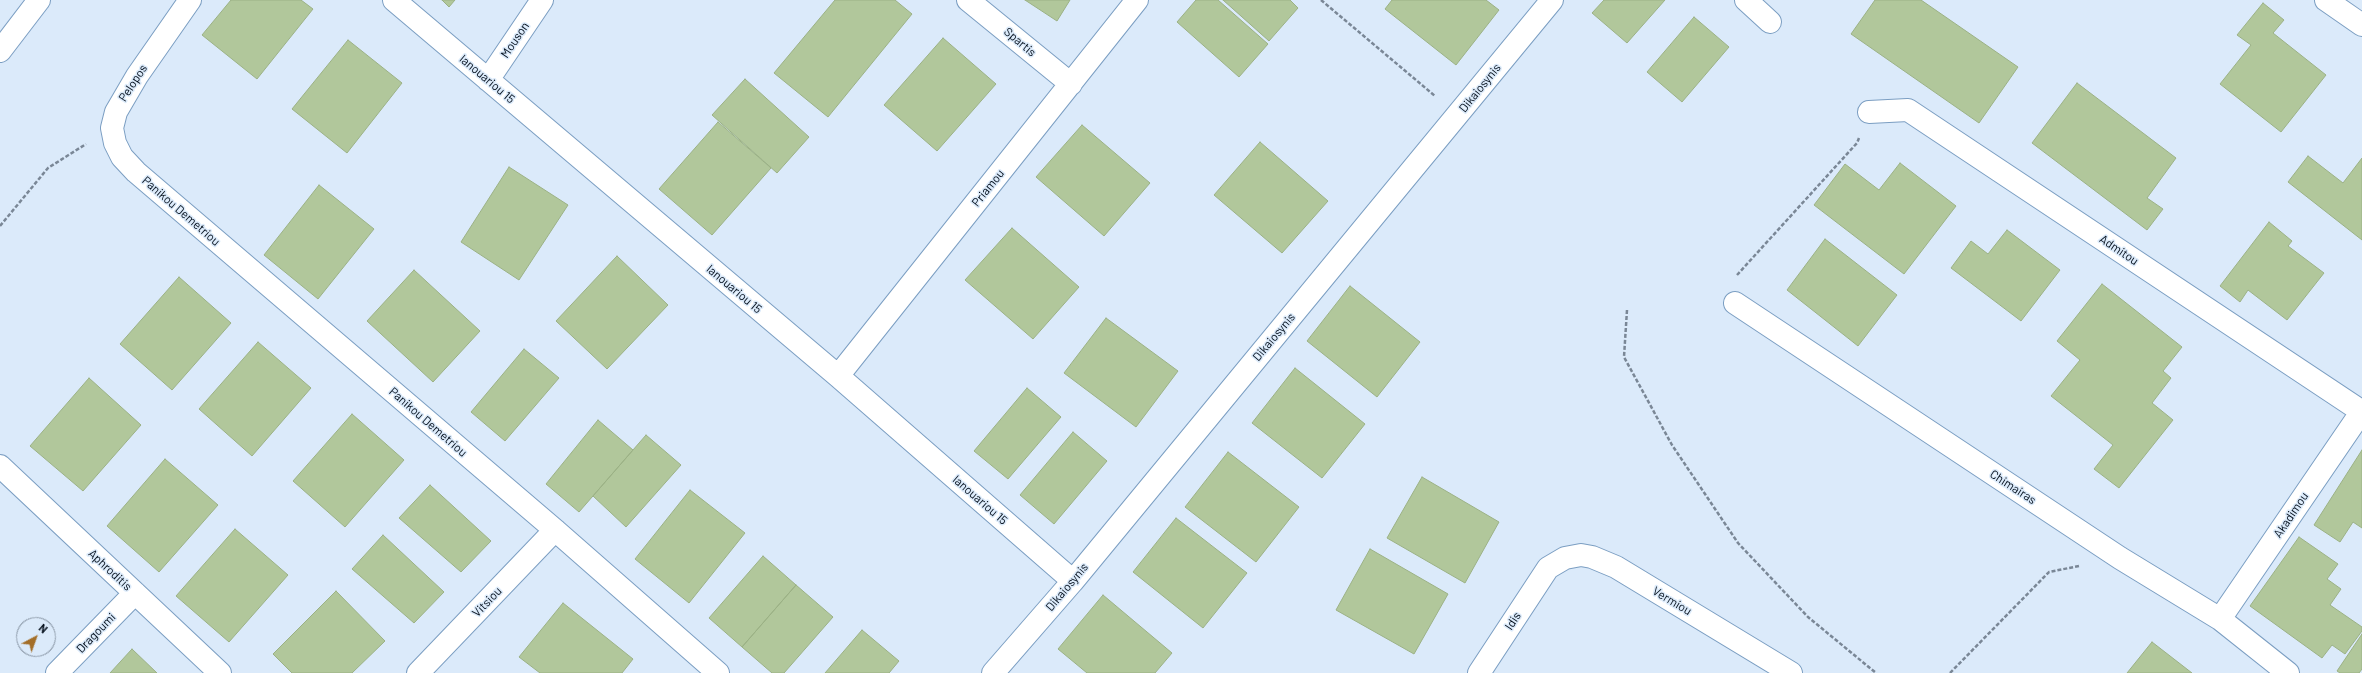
<!DOCTYPE html>
<html>
<head>
<meta charset="utf-8">
<style>
	body { margin:0 }
	#map { position:relative; width:2362px; height:673px; overflow:hidden; background:#dbeafa; font-family:Barlow,sans-serif }
	canvas { display:block }
	.north { position:absolute; left:16px; top:617px; width:40px; height:40px; box-sizing:border-box; background:#dbeafa; border:1px solid #8592a1; border-radius:50%; rotate:41deg; font-size:11px; font-weight:700; line-height:16px; text-align:center; color:#030e1b }
	.north::after { content:''; display:block; margin:auto; width:14px; height:18px; background:#a36e28; clip-path:polygon(50% 0,100% 100%,50% 72%,0 100%) }
</style>
</head>
<body>
<div id="map">
<canvas width="2362" height="673"></canvas>
<div class="north">N</div>
</div>
<script>
const g = document.querySelector('canvas').getContext('2d');
g.lineJoin = 'round';
function fillPath(path, color) {
  g.fillStyle = color;
  g.fill(path, 'evenodd');
}
function toPath(rows) {
  const path = new Path2D();
  for (const r of rows) {
    path.moveTo(r[0], r[1]);
    for (let i = 2; i < r.length; i += 2) path.lineTo(r[i], r[i + 1]);
  }
  return path;
}
function trace(path, color, width, dash) {
  g.strokeStyle = color;
  g.lineWidth = width;
  g.lineCap = dash ? 'butt' : 'round';
  g.setLineDash(dash || []);
  g.stroke(path);
}
function write(font, color, halo, rows, align = 'center') {
  g.font = font + ' Barlow,sans-serif';
  g.lineWidth = 3;
  g.setLineDash([]);
  g.textBaseline = 'middle';
  g.strokeStyle = halo;
  g.fillStyle = color;
  for (const [text, x, y, turn = 0] of rows) {
    g.save();
    g.translate(x, y);
    g.rotate((+turn || 0) * Math.PI / 180);
    g.textAlign = isNaN(turn) ? turn : align;
    if (halo) g.strokeText(text, 0, 0);
    g.fillText(text, 0, 0);
    g.restore();
  }
}
const building = toPath([
	[231,0,301,0,313,9,257,79,202,35,231,0],
	[442,0,455,0,449,7,442,0],
	[835,0,895,0,912,14,828,117,774,73,835,0],
	[1025,0,1070,0,1057,21,1025,0],
	[1196,0,1218,0,1268,44,1239,77,1177,22,1196,0],
	[1223,0,1290,0,1298,8,1269,41,1223,0],
	[1392,0,1486,0,1499,10,1456,65,1385,9,1392,0],
	[1604,0,1665,0,1627,43,1592,13,1604,0],
	[1875,0,1921,0,2018,67,1979,123,1851,34,1875,0],
	[2263,3,2284,20,2273,33,2326,75,2281,132,2220,84,2251,45,2237,35,2263,3],
	[1694,17,1729,47,1682,102,1647,72,1694,17],
	[943,38,996,84,937,151,884,105,943,38],
	[348,40,402,83,347,153,292,109,348,40],
	[745,79,809,137,777,173,712,115,745,79],
	[2077,83,2176,158,2147,198,2163,209,2147,230,2032,143,2077,83],
	[718,122,771,168,712,235,659,189,718,122],
	[1082,125,1150,183,1104,236,1036,177,1082,125],
	[1260,142,1328,201,1282,253,1214,195,1260,142],
	[2308,156,2343,183,2362,158,2362,240,2288,182,2308,156],
	[1900,163,1956,206,1904,274,1814,205,1845,164,1879,190,1900,163],
	[509,167,568,205,519,280,461,242,509,167],
	[319,185,374,229,318,299,264,255,319,185],
	[2269,222,2292,241,2288,246,2324,273,2287,320,2248,290,2240,302,2220,286,2269,222],
	[1012,228,1079,287,1033,339,965,280,1012,228],
	[2007,230,2060,270,2021,321,1951,268,1971,241,1988,254,2007,230],
	[1825,239,1897,295,1858,346,1787,290,1825,239],
	[617,256,668,305,607,369,556,321,617,256],
	[414,270,480,331,433,382,367,321,414,270],
	[179,277,231,323,172,390,120,344,179,277],
	[2102,284,2182,347,2163,371,2171,378,2152,403,2173,420,2119,488,2094,469,2113,445,2051,396,2080,360,2057,341,2102,284],
	[1350,286,1420,342,1377,397,1307,341,1350,286],
	[1106,318,1178,371,1136,427,1064,373,1106,318],
	[258,342,311,388,252,456,199,409,258,342],
	[524,349,559,378,505,441,471,412,524,349],
	[1295,368,1365,424,1322,478,1252,423,1295,368],
	[89,378,141,425,83,491,30,446,89,378],
	[1027,388,1061,417,1008,479,974,451,1027,388],
	[352,414,404,460,345,527,293,481,352,414],
	[598,420,633,450,579,512,546,484,598,420],
	[1073,432,1107,461,1054,524,1020,495,1073,432],
	[646,435,681,465,626,527,593,496,646,435],
	[2362,450,2362,528,2353,522,2340,542,2314,525,2362,450],
	[1228,452,1299,507,1256,562,1185,507,1228,452],
	[165,459,218,505,159,572,107,526,165,459],
	[1422,477,1499,522,1465,583,1387,538,1422,477],
	[430,485,491,541,461,572,399,518,430,485],
	[690,490,745,533,689,603,635,559,690,490],
	[1176,518,1247,573,1203,628,1133,572,1176,518],
	[235,529,288,575,229,642,176,596,235,529],
	[383,535,444,592,414,623,352,569,383,535],
	[2299,537,2338,564,2327,579,2341,589,2330,605,2362,627,2362,631,2345,654,2332,645,2322,658,2250,606,2299,537],
	[1370,549,1448,594,1414,654,1336,610,1370,549],
	[763,556,796,585,742,647,709,618,763,556],
	[796,585,833,617,784,673,772,673,742,647,796,585],
	[336,591,385,641,352,673,292,673,273,654,336,591],
	[1103,595,1172,653,1155,673,1087,673,1058,649,1103,595],
	[563,603,633,659,622,673,540,673,519,657,563,603],
	[862,630,899,661,889,673,825,673,862,630],
	[2362,634,2362,669,2359,673,2340,673,2337,671,2362,634],
	[2152,642,2192,673,2127,673,2152,642],
	[132,649,157,673,110,673,132,649]
]);
const path = toPath([
	[1321,0,1435,96],
	[0,226,48,168,86,144],
	[1737,275,1857,143,1859,138],
	[1627,310,1624,357,1672,445,1738,543,1808,617,1876,673],
	[1950,673,2049,572,2079,566]
]);
const minor = toPath([
	[190,0,137,76,116,112,112,128,115,143,122,157,136,172,555,530,718,673],
	[394,0,838,376,1073,581],
	[968,0,1071,84],
	[1746,0,1770,22],
	[2326,0,2362,25],
	[488,80,542,0],
	[1869,112,1908,110,2361,411],
	[1735,303,2120,558,2220,619,2288,673],
	[838,376,1137,0],
	[0,466,220,673],
	[2220,619,2362,411],
	[57,673,135,593],
	[418,673,555,530],
	[993,673,1073,581,1552,0],
	[1479,673,1548,568,1565,558,1581,555,1592,557,1616,567,1791,673]
]);
const major = toPath([
	[0,51,39,0]
]);
const streetNames = [
	["Mouson",515,40,-56],
	["Spartis",1020,42,40],
	["Ianouariou 15",487,79,40],
	["Pelopos",133,83,-57],
	["Dikaiosynis",1480,88,-51],
	["Priamou",988,188,-51],
	["Panikou Demetriou",181,211,41],
	["Admitou",2119,250,34],
	["Ianouariou 15",734,289,40],
	["Dikaiosynis",1274,337,-50],
	["Panikou Demetriou",428,422,41],
	["Chimairas",2013,487,33],
	["Ianouariou 15",980,500,41],
	["Akadimou",2291,515,-56],
	["Aphroditis",110,570,43],
	["Dikaiosynis",1067,587,-50],
	["Vermiou",1672,601,31],
	["Vitsiou",487,602,-46],
	["Idis",1513,621,-57],
	["Dragoumi",96,633,-46]
];
fillPath(building, '#b1c79b');
trace(building, '#9bb185', 1);
trace(minor, '#7b9ec2', 24);
trace(major, '#7b9ec2', 24);
trace(path, '#7a8796', 2.5, [4, 2]);
trace(minor, '#fff', 22);
trace(major, '#fff', 22);
write('12px', '#030e1b', '#dbeafa', streetNames);
</script>
</body>
</html>
